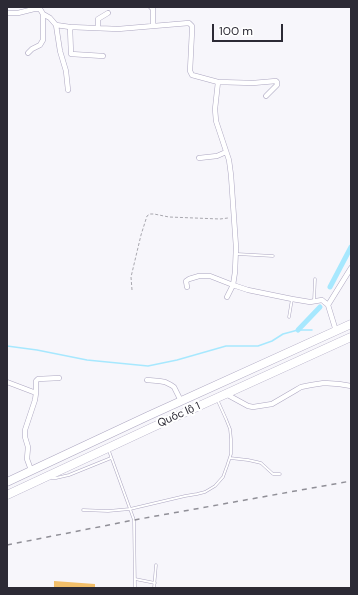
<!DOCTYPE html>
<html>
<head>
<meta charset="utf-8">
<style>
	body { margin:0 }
	#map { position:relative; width:358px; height:595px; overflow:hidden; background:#f7f6fb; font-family:"DM Sans",sans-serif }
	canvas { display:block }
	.frame { position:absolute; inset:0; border:8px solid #2c2a35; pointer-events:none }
	.scale { position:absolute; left:212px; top:24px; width:71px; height:18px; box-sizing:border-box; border:2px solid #2c2a35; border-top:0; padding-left:5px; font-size:12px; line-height:14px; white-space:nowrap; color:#2c2a35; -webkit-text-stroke:3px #fff; paint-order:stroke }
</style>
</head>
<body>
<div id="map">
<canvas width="358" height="595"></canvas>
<div class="frame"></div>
<div class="scale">100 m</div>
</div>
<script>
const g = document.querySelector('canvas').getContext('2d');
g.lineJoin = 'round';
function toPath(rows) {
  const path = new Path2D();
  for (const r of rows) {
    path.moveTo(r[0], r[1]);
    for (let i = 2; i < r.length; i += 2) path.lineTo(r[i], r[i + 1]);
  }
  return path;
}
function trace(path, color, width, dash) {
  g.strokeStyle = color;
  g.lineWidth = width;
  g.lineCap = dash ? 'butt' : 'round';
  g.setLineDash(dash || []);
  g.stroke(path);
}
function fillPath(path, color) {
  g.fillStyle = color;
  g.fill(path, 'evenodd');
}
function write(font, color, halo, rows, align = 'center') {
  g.font = font + ' "DM Sans",sans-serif';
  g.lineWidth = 4;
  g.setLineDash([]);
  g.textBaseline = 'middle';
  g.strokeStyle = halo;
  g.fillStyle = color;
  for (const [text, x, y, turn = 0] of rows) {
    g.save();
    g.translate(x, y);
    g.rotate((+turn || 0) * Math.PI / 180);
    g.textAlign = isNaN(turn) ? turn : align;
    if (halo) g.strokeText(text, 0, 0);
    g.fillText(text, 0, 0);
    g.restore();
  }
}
const stream = toPath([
	[7,346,37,350,87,360,148,366,177,360,226,346,258,346,272,341,283,334,298,330,312,330]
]);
const canal = toPath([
	[330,287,351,247],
	[298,330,320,307]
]);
const building = toPath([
	[54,581,95,584,95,588,54,588]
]);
const path = toPath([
	[132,290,131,277,141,235,147,216,150,214,154,214,169,217,220,219,228,218]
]);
const lane = toPath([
	[237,254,273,256],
	[314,301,315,279],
	[289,317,292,299],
	[109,451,134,520,135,588],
	[230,458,248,460,257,462,261,463,273,474,280,474],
	[52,478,56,478,69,475,111,458],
	[83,510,108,511,130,509,185,496,197,494,205,492,215,486,223,477,227,466,231,454,231,439,230,429,226,419,217,399],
	[135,579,155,583],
	[154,588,156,565]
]);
const street = toPath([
	[151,7,153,9,153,26],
	[7,13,18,13,34,9,40,9,43,14,50,18,56,25,70,27,118,29,189,23,192,26,192,31,190,71,192,75,218,82,253,83,276,81,277,82,277,85,266,96],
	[56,25,60,51,66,71,68,90],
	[70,27,71,54,103,56],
	[98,28,98,19,108,13],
	[28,53,32,49,40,45,43,40,43,14],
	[218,82,215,109,216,121,229,160,231,175,236,247,235,272,233,285,248,290,292,299,310,302,322,300,328,305,351,268],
	[199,158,217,156,226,152],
	[187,287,186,281,189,279,199,276,210,276,233,285,227,297],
	[328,305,336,331],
	[147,380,159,381,165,382,171,385,174,387,181,401],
	[7,382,36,393,35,400,25,430,25,437,28,447,27,459,31,470],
	[36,393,36,381,38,379,59,378],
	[226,394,248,406,253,407,272,404,296,390,301,387,311,385,324,383,339,384,351,386]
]);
const highway = toPath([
	[7,482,148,416,351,324],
	[7,495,153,427,351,337]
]);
const rail = toPath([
	[7,545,134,520,351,481]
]);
const streetNames = [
	["Quốc lộ 1",179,415,-24]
];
trace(stream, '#a7e8fe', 1.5);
trace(canal, '#a7e8fe', 5);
fillPath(building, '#f2bf6a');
trace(lane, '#aca6c0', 3);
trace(street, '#aca6c0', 5.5);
trace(highway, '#aca6c0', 9);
trace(path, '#a8a7ae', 1, [3, 2]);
trace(lane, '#fff', 2);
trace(street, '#fff', 4.5);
trace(highway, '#fff', 8);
trace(rail, '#908f97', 1.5, [5, 5]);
write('11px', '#2c2a35', '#fff', streetNames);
</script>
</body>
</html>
